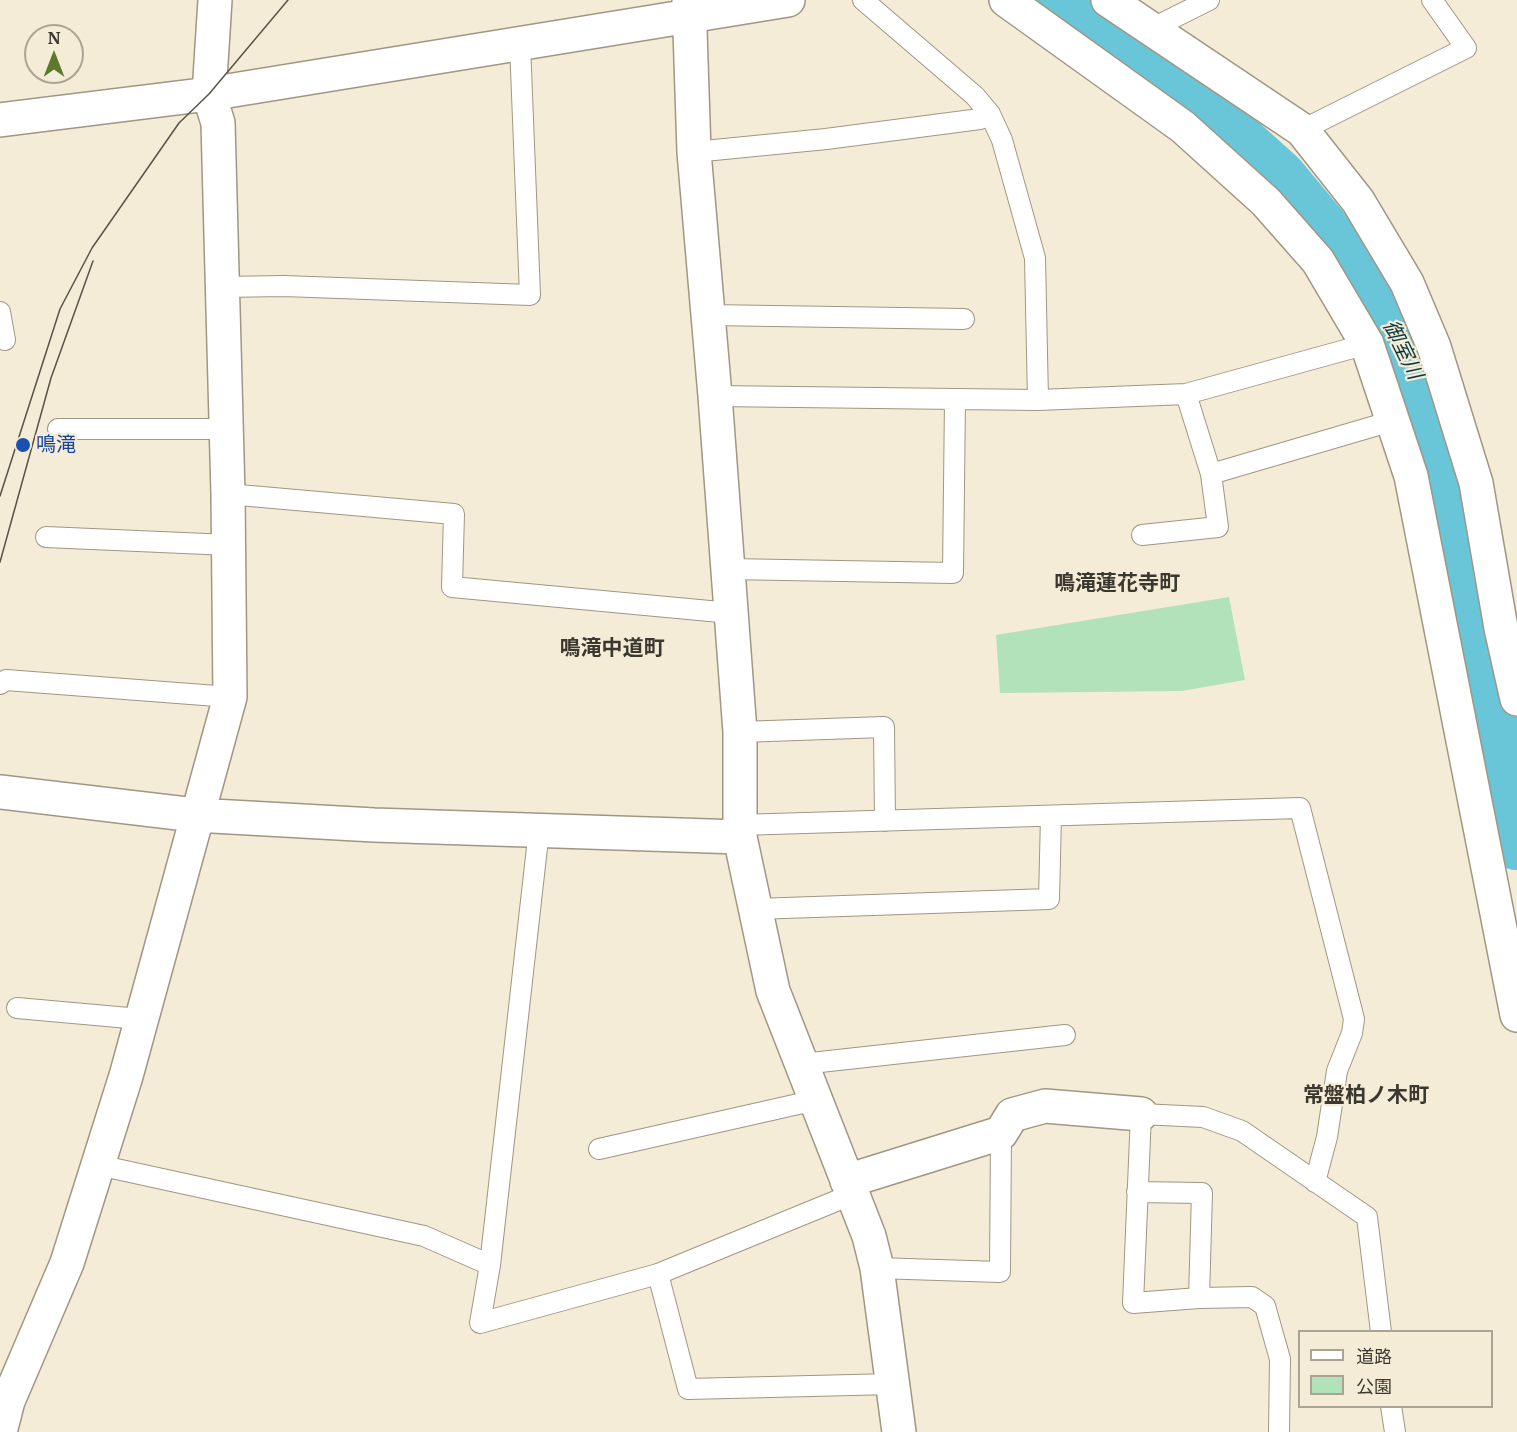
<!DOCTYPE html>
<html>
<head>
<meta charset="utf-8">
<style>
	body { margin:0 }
	#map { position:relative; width:1517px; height:1432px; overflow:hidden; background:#f5ecd7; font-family:Merriweather,"Noto Sans JP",serif }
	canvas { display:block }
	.legend { position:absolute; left:1298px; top:1330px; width:195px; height:78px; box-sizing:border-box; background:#f5ecd7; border:2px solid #aba494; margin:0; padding:8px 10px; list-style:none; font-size:18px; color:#3b3830 }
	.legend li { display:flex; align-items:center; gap:12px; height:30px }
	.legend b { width:30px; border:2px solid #aba494 }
	.north { position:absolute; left:24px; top:24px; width:60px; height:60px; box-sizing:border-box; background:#f5ecd7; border:2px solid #aba494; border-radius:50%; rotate:0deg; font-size:16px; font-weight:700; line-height:24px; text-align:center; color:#3b3830 }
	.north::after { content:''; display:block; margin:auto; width:21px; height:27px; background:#5d792e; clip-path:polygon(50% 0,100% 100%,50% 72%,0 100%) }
</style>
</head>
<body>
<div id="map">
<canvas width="1517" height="1432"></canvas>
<ul class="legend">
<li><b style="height:8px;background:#fff"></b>道路</li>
<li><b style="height:16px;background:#b2e2b9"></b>公園</li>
</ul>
<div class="north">N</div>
</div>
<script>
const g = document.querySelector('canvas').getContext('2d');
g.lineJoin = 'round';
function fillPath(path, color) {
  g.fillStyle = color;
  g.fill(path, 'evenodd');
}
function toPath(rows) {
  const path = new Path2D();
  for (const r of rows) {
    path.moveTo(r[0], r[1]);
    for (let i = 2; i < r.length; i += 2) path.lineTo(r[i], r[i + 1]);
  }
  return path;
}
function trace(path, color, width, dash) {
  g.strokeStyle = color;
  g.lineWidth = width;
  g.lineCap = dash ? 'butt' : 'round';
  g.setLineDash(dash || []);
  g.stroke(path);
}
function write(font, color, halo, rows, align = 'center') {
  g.font = font + ' Merriweather,"Noto Sans JP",serif';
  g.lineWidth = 4.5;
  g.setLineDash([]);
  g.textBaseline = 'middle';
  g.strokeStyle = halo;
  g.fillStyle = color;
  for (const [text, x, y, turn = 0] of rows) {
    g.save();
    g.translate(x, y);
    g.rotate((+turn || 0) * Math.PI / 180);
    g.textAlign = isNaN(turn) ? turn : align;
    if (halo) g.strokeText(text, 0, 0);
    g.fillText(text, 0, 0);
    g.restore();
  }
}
const green = toPath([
	[1229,597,1245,680,1182,691,1000,693,996,635]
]);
const river = toPath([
	[1047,0,1122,60,1185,102,1227,134,1277,179,1377,299,1413,366,1455,502,1468,597,1517,840]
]);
const lane = toPath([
	[863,0,975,96,990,114,1002,140,1035,258,1038,400],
	[1151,29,1209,0],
	[1302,130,1466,48,1432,0],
	[694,152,826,139,980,119,990,114],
	[223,287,284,286,530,295,520,44],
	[0,312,5,340],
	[709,315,964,319],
	[715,396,1038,400,1186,394,1367,344],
	[58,429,227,429],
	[1211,474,1392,421],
	[228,494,454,514,452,587,731,613],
	[1142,535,1218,527,1211,474,1186,394],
	[46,537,229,545],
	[728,569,953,573,955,399],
	[0,684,6,680,230,697],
	[740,732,884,727,885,821],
	[739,825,1300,808,1354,1019,1352,1033,1337,1071,1327,1137,1315,1182],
	[539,830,490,1265,480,1323,658,1274,853,1194],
	[755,909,1049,899,1051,816],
	[17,1008,140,1019],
	[802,1064,1065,1035],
	[599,1149,816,1100],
	[98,1165,424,1236,490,1265],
	[1137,1192,1202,1193,1199,1298],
	[877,1268,1000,1272,1001,1133],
	[658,1274,688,1389,893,1384],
	[1391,1406,1395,1432],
	[1279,1432,1280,1359,1265,1306,1252,1297,1199,1298,1133,1303,1141,1114,1203,1117,1242,1131,1367,1217,1381,1332]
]);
const street = toPath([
	[689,0,694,152,715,396,740,732,740,837],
	[1006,0,1183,127,1266,202,1318,261,1367,344,1411,476,1517,1015],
	[1108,0,1302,130,1358,201,1407,283,1434,347,1476,483,1501,628,1517,699],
	[0,120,209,94,788,0],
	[0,792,195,815,374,825,740,837,773,991,869,1236,877,1268,899,1432],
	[847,1181,1001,1133,1012,1115,1045,1106,1141,1114],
	[0,1432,8,1401,67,1263,126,1076,230,697,228,494,218,123,209,94,215,0]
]);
const tram = toPath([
	[0,496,60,309,92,248,179,123,209,94,288,0],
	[0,562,51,378,93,261]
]);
const markers = [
	[23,445,8,"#1a4fb4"]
];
const transitNames = [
	["鳴滝",36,445]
];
const waterNames = [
	["御室川",1402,350,64]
];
const neighbourhoodNames = [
	["鳴滝蓮花寺町",1117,584],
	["鳴滝中道町",612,649],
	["常盤柏ノ木町",1366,1096]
];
fillPath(green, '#b2e2b9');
trace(river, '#69c5d8', 60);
trace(lane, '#9f9784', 22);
trace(street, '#9f9784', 36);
trace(lane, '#fff', 20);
trace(street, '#fff', 33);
trace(tram, '#575349', 1.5);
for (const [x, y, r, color] of markers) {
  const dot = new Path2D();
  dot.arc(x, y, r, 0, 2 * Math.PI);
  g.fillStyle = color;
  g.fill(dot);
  trace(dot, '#f5ecd7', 2);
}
write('20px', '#164399', '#f5ecd7', transitNames, 'left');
write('italic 21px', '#0a3740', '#f5ecd7', waterNames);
write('bold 21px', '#3b3830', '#f5ecd7', neighbourhoodNames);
</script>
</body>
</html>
